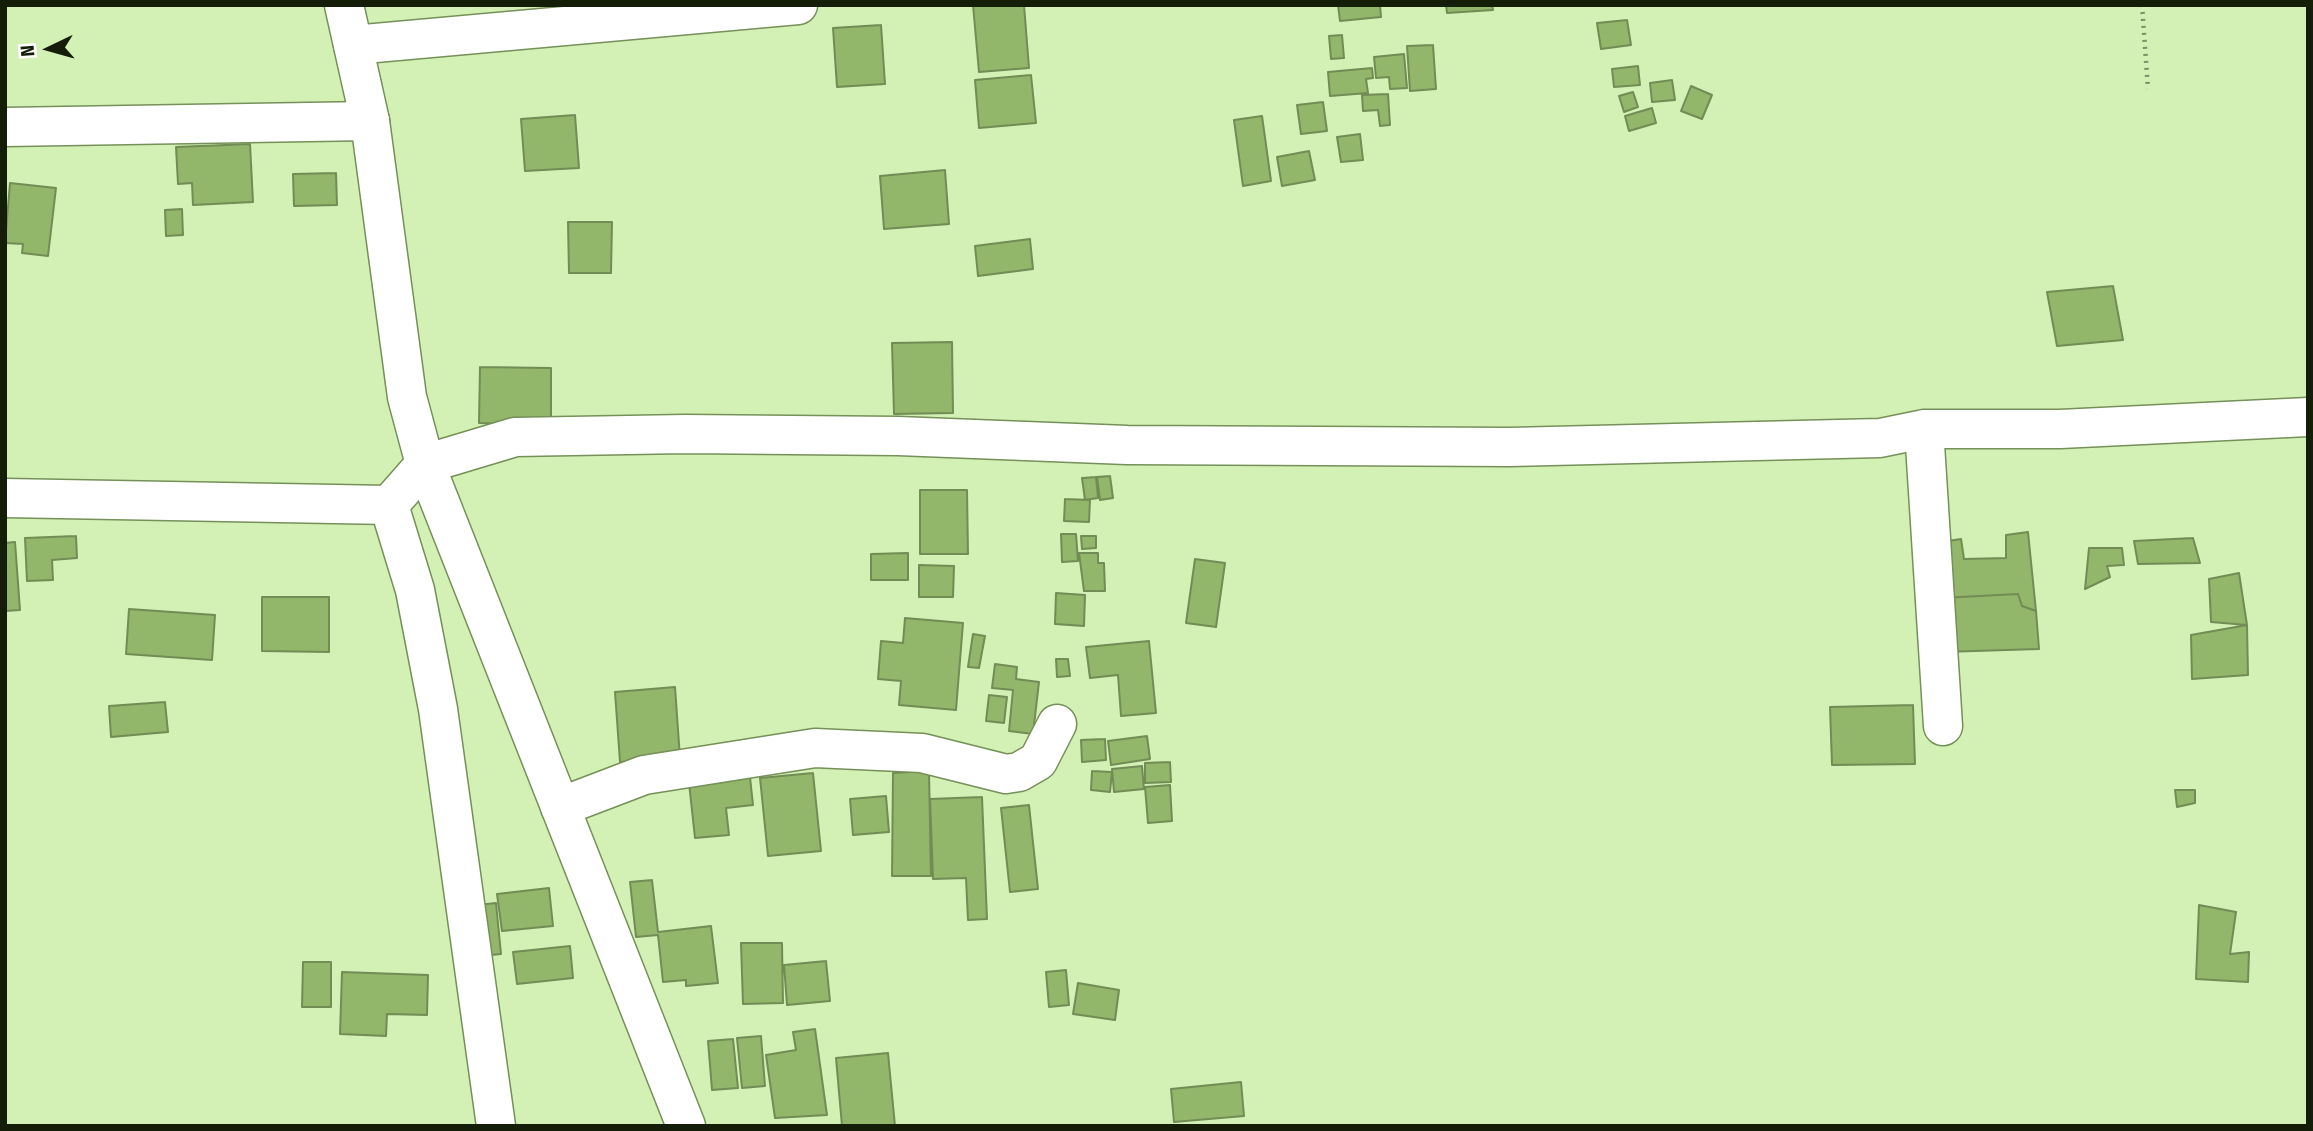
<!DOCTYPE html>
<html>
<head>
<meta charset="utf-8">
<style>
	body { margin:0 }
	#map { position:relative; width:2313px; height:1131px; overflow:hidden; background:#d3f1b5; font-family:"Fira Sans Condensed",sans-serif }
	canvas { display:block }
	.frame { position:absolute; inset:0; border:7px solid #131d07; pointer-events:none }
	.north { position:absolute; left:14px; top:14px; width:70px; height:70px; -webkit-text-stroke:5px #fff; paint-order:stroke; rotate:265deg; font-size:19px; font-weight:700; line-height:28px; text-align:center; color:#131d07 }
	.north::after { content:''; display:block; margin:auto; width:24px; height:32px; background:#131d07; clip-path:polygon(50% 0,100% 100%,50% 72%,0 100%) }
</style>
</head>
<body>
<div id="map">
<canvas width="2313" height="1131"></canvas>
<div class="frame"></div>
<div class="north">N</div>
</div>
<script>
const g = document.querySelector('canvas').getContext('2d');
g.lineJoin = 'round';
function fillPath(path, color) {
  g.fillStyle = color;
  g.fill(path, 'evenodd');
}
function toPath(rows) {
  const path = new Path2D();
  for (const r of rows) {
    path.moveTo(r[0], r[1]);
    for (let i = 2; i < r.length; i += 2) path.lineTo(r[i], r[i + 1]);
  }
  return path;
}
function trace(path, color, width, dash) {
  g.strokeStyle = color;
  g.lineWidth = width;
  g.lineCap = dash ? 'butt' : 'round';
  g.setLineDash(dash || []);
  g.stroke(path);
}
const building = toPath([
	[973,5,1024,5,1029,68,979,72,973,5],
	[1338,5,1380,5,1381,17,1340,21,1338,5],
	[1446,5,1492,5,1493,10,1447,13,1446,5],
	[1627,20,1631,45,1601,49,1597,23,1627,20],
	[881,25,885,84,837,87,833,28,881,25],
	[1342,35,1344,58,1331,59,1329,36,1342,35],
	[1433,45,1436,89,1410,91,1407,46,1433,45],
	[1404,54,1407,88,1390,89,1389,77,1376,78,1374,57,1404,54],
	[1638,66,1640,85,1614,87,1612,69,1638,66],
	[1372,68,1373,78,1366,79,1368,93,1330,96,1328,72,1372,68],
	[1031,75,1036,123,979,128,975,80,1031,75],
	[1672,80,1675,100,1652,102,1650,83,1672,80],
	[1691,86,1712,95,1702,119,1681,111,1691,86],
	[1633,92,1638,107,1624,112,1619,96,1633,92],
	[1388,94,1390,125,1380,126,1378,110,1363,111,1362,95,1388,94],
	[1323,102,1327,131,1301,134,1297,105,1323,102],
	[1652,108,1656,123,1629,131,1625,116,1652,108],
	[575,115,579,168,525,171,521,119,575,115],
	[1262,116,1271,181,1243,186,1234,120,1262,116],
	[1360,134,1363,160,1341,162,1337,137,1360,134],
	[250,144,253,202,193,205,192,183,178,184,176,147,250,144],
	[1309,151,1315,180,1282,186,1277,157,1309,151],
	[945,170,949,224,884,229,880,176,945,170],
	[336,173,337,205,294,206,293,174,336,173],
	[10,183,56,188,48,256,22,253,23,244,5,243,10,183],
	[182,209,183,235,166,236,165,210,182,209],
	[568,222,612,222,611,273,569,273,568,222],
	[1030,239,1033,269,978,276,975,246,1030,239],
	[2113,286,2123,340,2057,346,2047,292,2113,286],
	[952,342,953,413,894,414,892,343,952,342],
	[480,367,551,368,551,425,479,423,480,367],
	[1110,476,1113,498,1100,500,1097,477,1110,476],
	[1096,477,1098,498,1085,500,1082,478,1096,477],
	[920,490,967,490,968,554,920,554,920,490],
	[1065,499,1090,500,1089,522,1064,521,1065,499],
	[2028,532,2036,611,2022,606,2018,594,1941,598,1941,542,1961,539,1964,559,2006,558,2006,535,2028,532],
	[1061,534,1076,534,1078,561,1062,562,1061,534],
	[76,536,77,558,52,560,53,580,27,581,25,538,76,536],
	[1081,536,1096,536,1096,548,1082,549,1081,536],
	[2193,538,2200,563,2138,564,2134,541,2193,538],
	[15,542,20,610,5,611,5,543,15,542],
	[2089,548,2122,548,2124,565,2107,566,2110,577,2085,589,2089,548],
	[908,553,908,580,871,580,871,554,908,553],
	[1079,553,1098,553,1098,563,1104,563,1105,591,1084,591,1079,553],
	[1195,559,1225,563,1216,627,1186,623,1195,559],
	[919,565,954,566,953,597,919,597,919,565],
	[2239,573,2247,625,2211,622,2209,579,2239,573],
	[1056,593,1085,595,1084,626,1055,624,1056,593],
	[2018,594,2022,606,2036,611,2039,649,1943,652,1941,598,2018,594],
	[262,597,329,597,329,652,262,651,262,597],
	[129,609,215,615,212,660,126,654,129,609],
	[905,618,963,623,956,710,899,705,901,681,878,679,881,641,903,643,905,618],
	[2247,625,2248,675,2192,679,2191,635,2247,625],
	[973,634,985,636,979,668,968,667,973,634],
	[1149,641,1156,713,1121,716,1118,675,1090,678,1086,647,1149,641],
	[1056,659,1068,659,1070,676,1057,677,1056,659],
	[995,664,1017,667,1016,679,1039,682,1033,734,1009,731,1013,690,992,688,995,664],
	[675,687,680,758,620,762,615,692,675,687],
	[989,695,1007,697,1004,723,986,721,989,695],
	[165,702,168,732,111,737,109,706,165,702],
	[1913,705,1915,764,1832,765,1830,707,1913,705],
	[1147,736,1150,759,1111,765,1108,741,1147,736],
	[1105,739,1106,760,1082,762,1081,740,1105,739],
	[1170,762,1171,782,1145,783,1145,763,1170,762],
	[1142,766,1144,789,1114,792,1112,769,1142,766],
	[929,771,931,876,892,876,893,773,929,771],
	[1092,771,1112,772,1110,792,1091,790,1092,771],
	[813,773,821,851,768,856,760,778,813,773],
	[750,777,753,805,726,808,729,835,695,838,689,783,750,777],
	[1170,785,1172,821,1148,823,1145,787,1170,785],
	[2175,790,2195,790,2195,803,2177,807,2175,790],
	[886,796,889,832,853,835,850,799,886,796],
	[982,797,987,919,968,920,966,878,933,879,930,799,982,797],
	[1029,805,1038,889,1010,892,1001,808,1029,805],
	[652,880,658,932,711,926,718,983,686,986,686,980,663,982,658,935,636,937,630,882,652,880],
	[549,888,553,926,502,931,497,894,549,888],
	[496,903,501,954,482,956,477,905,496,903],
	[2199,905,2236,912,2230,954,2249,952,2248,982,2196,979,2199,905],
	[741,943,782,943,783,1003,743,1004,741,943],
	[570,946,573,978,517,984,513,952,570,946],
	[826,961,830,1001,787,1005,784,965,826,961],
	[303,962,331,962,331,1007,302,1007,303,962],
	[1066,970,1069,1005,1049,1007,1046,972,1066,970],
	[342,972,428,975,427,1015,387,1014,386,1036,340,1034,342,972],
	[1078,983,1119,990,1115,1020,1073,1014,1078,983],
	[815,1029,827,1115,775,1118,766,1055,796,1050,793,1032,815,1029],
	[761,1036,765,1086,742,1088,737,1038,761,1036],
	[733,1039,738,1088,712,1090,708,1041,733,1039],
	[888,1053,895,1126,842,1126,836,1058,888,1053],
	[1241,1082,1244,1116,1174,1122,1171,1089,1241,1082]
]);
const path = toPath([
	[2142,5,2148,89]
]);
const minor = toPath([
	[353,45,798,5],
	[5,127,370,121],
	[1924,429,1943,726],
	[5,498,389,505],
	[560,807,644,775,815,748,922,753,1006,774,1019,772,1038,761,1057,724],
	[496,1126,438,709,415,590,389,505,425,464,515,437,685,434,898,436,1127,445,1510,447,1880,438,1924,429,2060,429,2308,417]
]);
const tertiary = toPath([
	[344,5,370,121,407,397,425,464,686,1126]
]);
fillPath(building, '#92b66a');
trace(building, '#728c55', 2);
trace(minor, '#759058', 41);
trace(tertiary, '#759058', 41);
trace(path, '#7c9166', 4.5, [2, 5]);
trace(minor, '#fff', 38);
trace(tertiary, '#fff', 38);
</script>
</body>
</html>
